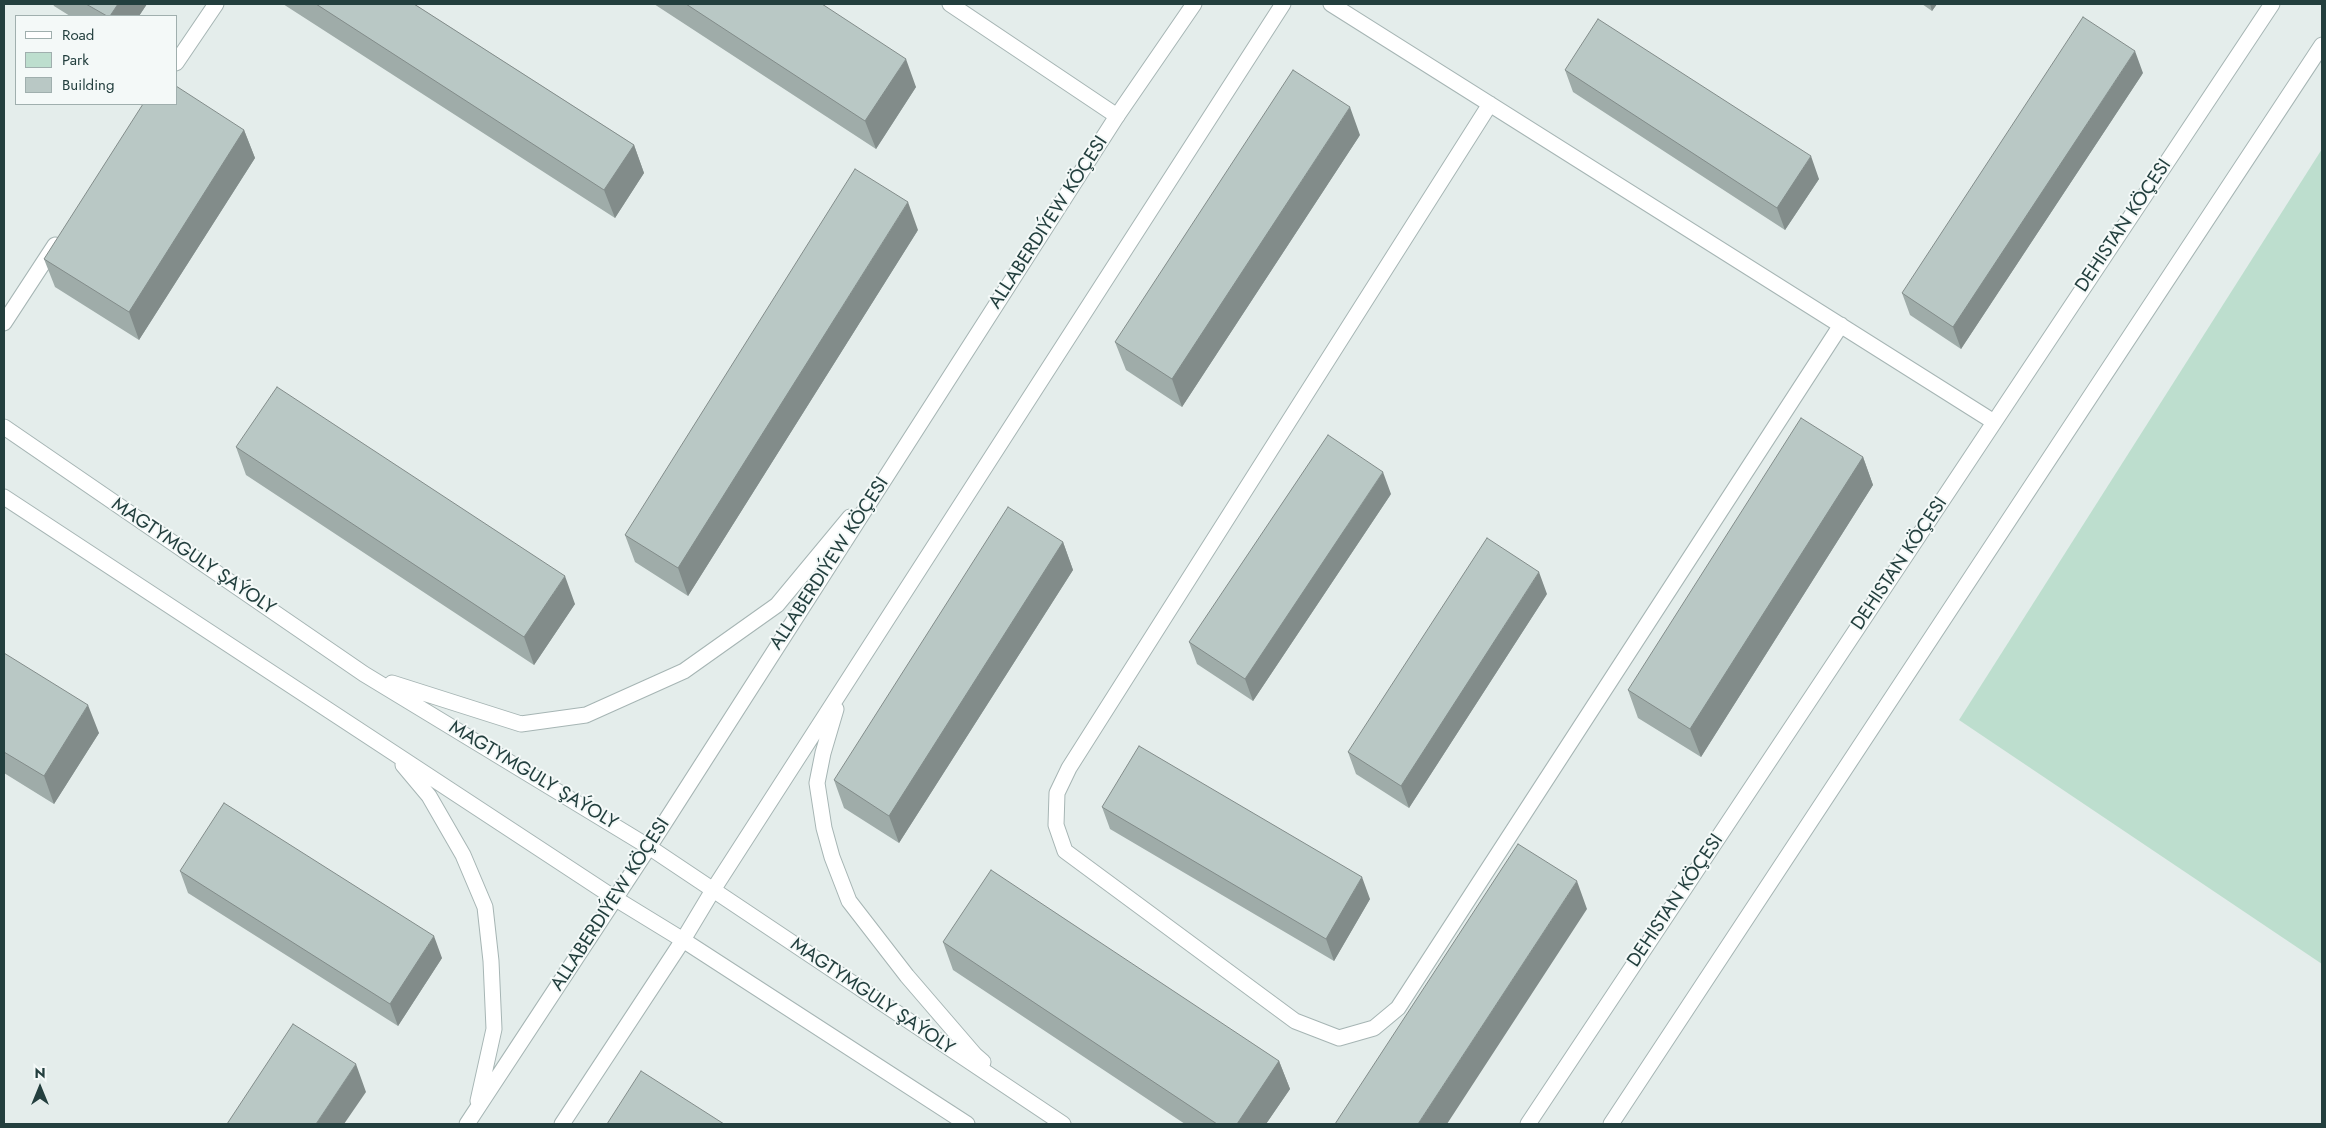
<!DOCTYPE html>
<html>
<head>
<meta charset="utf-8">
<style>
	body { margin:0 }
	#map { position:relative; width:2326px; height:1128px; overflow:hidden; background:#e4edeb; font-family:Jost,sans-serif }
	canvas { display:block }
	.frame { position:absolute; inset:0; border:5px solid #233f3e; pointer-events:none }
	.legend { position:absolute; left:15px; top:15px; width:162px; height:90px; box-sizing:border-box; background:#f4f9f8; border:1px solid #a0afae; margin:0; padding:6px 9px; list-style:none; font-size:15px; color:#233f3e }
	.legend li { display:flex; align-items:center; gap:10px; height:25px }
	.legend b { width:25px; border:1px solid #a0afae }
	.north { position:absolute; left:15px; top:1063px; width:50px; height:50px; -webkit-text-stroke:4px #f4f9f8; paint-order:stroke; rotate:0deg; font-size:14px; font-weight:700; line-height:20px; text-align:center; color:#233f3e }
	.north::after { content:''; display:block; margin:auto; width:18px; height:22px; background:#233f3e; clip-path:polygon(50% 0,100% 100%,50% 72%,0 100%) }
</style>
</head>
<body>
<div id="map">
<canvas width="2326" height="1128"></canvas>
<div class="frame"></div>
<ul class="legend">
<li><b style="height:6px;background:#fff"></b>Road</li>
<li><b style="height:14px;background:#bddece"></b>Park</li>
<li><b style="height:14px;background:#b9c8c5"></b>Building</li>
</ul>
<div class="north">N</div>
</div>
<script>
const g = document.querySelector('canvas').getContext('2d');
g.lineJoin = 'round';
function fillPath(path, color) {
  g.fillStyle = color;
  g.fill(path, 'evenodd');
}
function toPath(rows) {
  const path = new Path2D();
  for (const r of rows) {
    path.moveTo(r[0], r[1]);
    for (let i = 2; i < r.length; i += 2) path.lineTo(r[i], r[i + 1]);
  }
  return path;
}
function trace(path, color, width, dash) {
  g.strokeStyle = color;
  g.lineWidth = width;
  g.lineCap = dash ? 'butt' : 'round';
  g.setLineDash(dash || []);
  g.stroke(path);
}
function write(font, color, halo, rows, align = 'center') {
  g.font = font + ' Jost,sans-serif';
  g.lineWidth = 4;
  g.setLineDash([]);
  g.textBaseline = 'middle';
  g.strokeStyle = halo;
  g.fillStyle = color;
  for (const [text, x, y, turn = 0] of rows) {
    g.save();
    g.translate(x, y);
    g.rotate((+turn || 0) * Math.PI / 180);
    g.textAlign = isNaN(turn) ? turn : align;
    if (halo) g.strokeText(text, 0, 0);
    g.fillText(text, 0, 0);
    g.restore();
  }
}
const green = toPath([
	[2322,149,2322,964,1959,720]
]);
const service = toPath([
	[950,4,1117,116],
	[176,63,216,4],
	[4,323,55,245]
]);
const minor = toPath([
	[1331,4,1994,422],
	[1490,104,1069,768,1057,793,1056,825,1065,851,1295,1021,1339,1038,1374,1028,1398,1008,1841,325],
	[1528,1124,2272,4],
	[1611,1124,2322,45]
]);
const tertiary = toPath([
	[4,427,364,674,649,847,1063,1124],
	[4,497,616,899,683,940,967,1124],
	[392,683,521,724,586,715,684,671,777,605,850,517],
	[836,709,823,753,817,783,824,828,832,857,849,901,907,976,975,1055,983,1062],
	[403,765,429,796,463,855,485,907,491,961,494,1029,478,1101],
	[467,1124,649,847,1117,116,1194,4],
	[562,1124,683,940,713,890,1283,4]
]);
const wall = toPath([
	[53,4,147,4,139,16,70,16,54,6],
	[283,4,414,4,634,145,644,173,615,218],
	[654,4,822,4,916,87,876,149],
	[1922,4,1937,4,1932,11],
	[1565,70,1819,179,1785,230,1573,92],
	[2143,73,1961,349,1910,315,1902,293],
	[244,130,255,158,139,340,55,287,44,259],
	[1360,135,1182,407,1126,370,1115,342],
	[918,230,688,596,635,562,625,535],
	[236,447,575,604,534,665,246,475],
	[1863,457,1873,485,1701,757,1638,718,1628,690],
	[1391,494,1253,701,1197,664,1189,642],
	[1063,542,1073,570,899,843,844,808,834,780],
	[1547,594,1409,808,1356,774,1348,752],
	[4,653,99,733,54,804,4,773],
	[1102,807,1370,899,1334,961,1110,829],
	[180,871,442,958,398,1026,188,893],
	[943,942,1279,1061,1290,1089,1266,1124,1185,1124,953,970]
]);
const shadedWall = toPath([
	[118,4,147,4,139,16,110,16],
	[1930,4,1937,4,1932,11],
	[2135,51,2143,73,1961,349,1953,327],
	[906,59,916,87,876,149,865,121],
	[1350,107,1360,135,1182,407,1172,379],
	[244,130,255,158,139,340,129,312],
	[634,145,644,173,615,218,604,190],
	[1811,156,1819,179,1785,230,1777,208],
	[908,202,918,230,688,596,678,568],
	[1863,457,1873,485,1701,757,1690,729],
	[1383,472,1391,494,1253,701,1245,679],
	[1063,542,1073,570,899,843,889,816],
	[1539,572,1547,594,1409,808,1401,786],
	[565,576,575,604,534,665,524,637],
	[88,705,99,733,54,804,44,776],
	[1362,877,1370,899,1334,961,1326,939],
	[1577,881,1587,909,1447,1124,1418,1124],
	[434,936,442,958,398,1026,390,1004],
	[1279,1061,1290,1089,1266,1124,1237,1124],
	[356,1064,366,1092,344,1124,316,1124]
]);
const building = toPath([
	[86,4,118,4,110,16,107,16,86,4],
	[316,4,414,4,634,145,604,190,316,4],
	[686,4,822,4,906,59,865,121,686,4],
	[2083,17,2135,51,1953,327,1902,293,2083,17],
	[1598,19,1811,156,1777,208,1565,70,1598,19],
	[1293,70,1350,107,1172,379,1115,342,1293,70],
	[176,86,244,130,129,312,44,259,143,104,176,104,176,86],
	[855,169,908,202,678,568,625,535,855,169],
	[277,387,565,576,524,637,236,447,277,387],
	[1801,418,1863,457,1690,729,1628,690,1801,418],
	[1328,435,1383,472,1245,679,1189,642,1328,435],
	[1008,507,1063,542,889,816,834,780,1008,507],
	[1487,538,1539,572,1401,786,1348,752,1487,538],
	[4,653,88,705,44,776,4,752,4,653],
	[1139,746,1362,877,1326,939,1102,807,1139,746],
	[224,803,434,936,390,1004,180,871,224,803],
	[1518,844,1577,881,1418,1124,1335,1124,1518,844],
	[991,870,1279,1061,1237,1124,1217,1124,943,942,991,870],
	[293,1024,356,1064,316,1124,227,1124,293,1024],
	[641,1071,724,1124,607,1124,641,1071]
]);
const streetNames = [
	["ALLABERDIÝEW KÖÇESI",1049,223,-57],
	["DEHISTAN KÖÇESI",2124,226,-56],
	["MAGTYMGULY ŞAÝOLY",193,557,34],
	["ALLABERDIÝEW KÖÇESI",830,564,-57],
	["DEHISTAN KÖÇESI",1900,564,-56],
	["MAGTYMGULY ŞAÝOLY",533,776,31],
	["DEHISTAN KÖÇESI",1676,901,-56],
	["ALLABERDIÝEW KÖÇESI",611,905,-57],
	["MAGTYMGULY ŞAÝOLY",872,997,34]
];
fillPath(green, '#bddece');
trace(service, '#a6b5b4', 17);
trace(minor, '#a6b5b4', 17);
trace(tertiary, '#a6b5b4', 17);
trace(service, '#fff', 15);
trace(minor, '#fff', 15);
trace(tertiary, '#fff', 15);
fillPath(wall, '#9faca9');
fillPath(shadedWall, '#828c8a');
fillPath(building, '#b9c8c5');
trace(building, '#828c8a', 1);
write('19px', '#233f3e', '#f4f9f8', streetNames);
</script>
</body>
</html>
